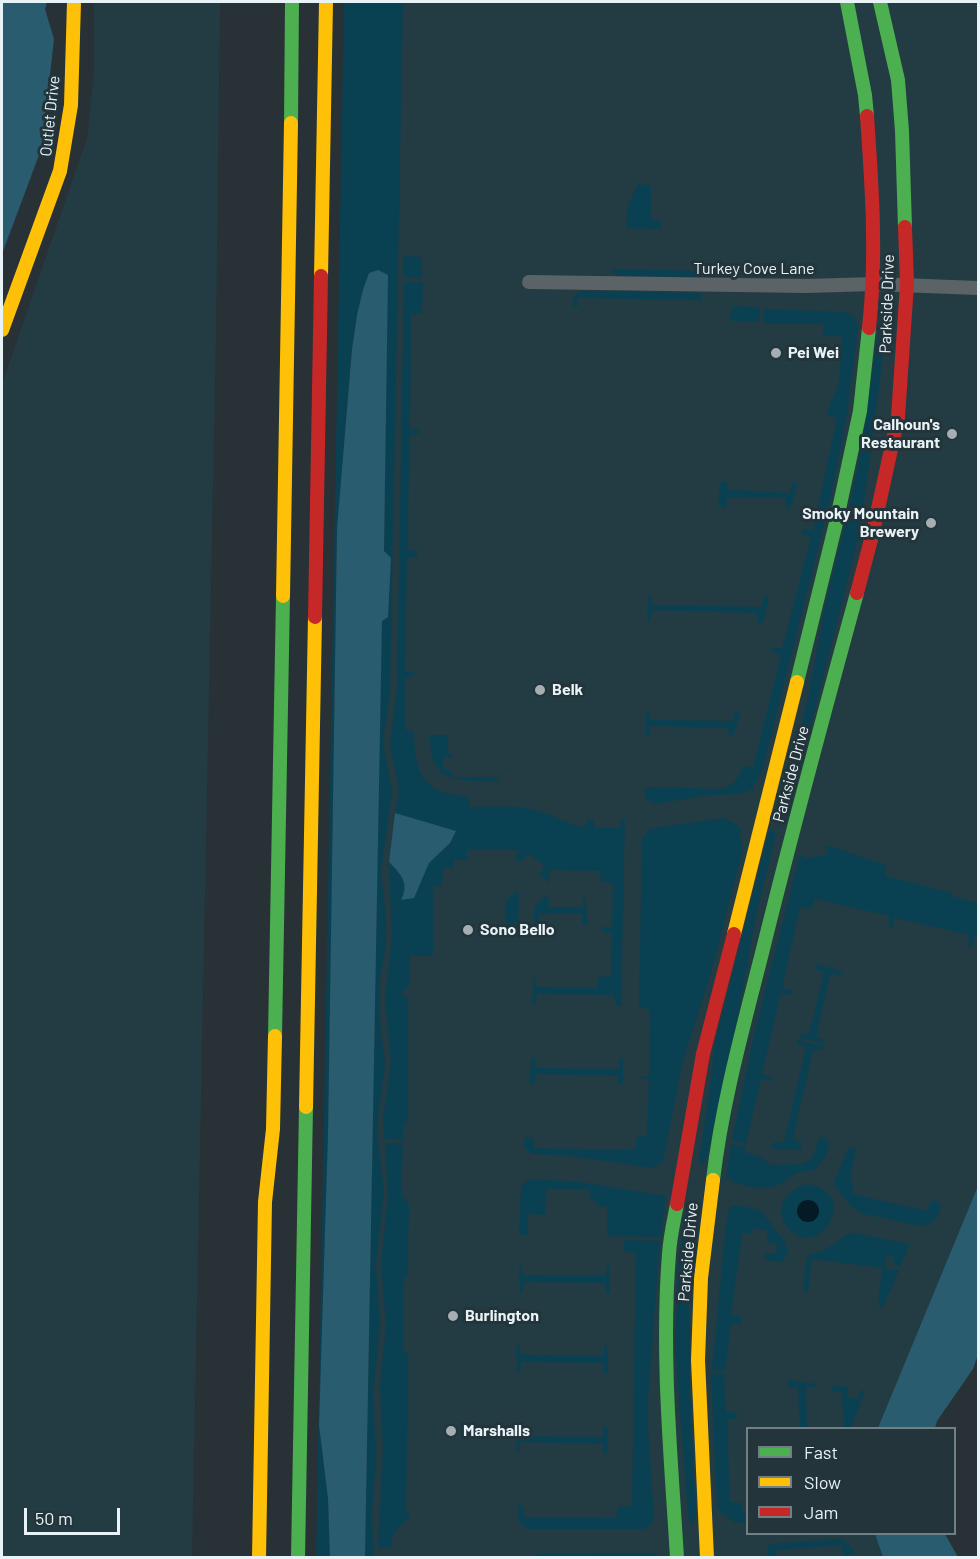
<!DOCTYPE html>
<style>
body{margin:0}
#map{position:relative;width:980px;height:1559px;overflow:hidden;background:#283135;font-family:Barlow,sans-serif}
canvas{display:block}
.frame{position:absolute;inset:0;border:3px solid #e8f3f7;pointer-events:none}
.legend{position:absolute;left:746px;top:1427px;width:210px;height:108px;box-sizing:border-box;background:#23343a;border:2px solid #728086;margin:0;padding:8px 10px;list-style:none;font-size:18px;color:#e8f3f7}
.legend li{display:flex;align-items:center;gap:12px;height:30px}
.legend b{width:30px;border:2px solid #728086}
.scale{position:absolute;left:24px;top:1508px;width:96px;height:27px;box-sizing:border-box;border:3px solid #e8f3f7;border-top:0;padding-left:8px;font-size:18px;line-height:21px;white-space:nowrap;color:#e8f3f7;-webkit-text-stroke:4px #23343a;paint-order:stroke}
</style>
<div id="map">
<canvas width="980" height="1559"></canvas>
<div class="frame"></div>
<ul class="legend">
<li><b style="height:8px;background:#4caf50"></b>Fast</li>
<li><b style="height:8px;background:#ffc107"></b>Slow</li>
<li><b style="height:8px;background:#c62828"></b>Jam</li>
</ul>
<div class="scale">50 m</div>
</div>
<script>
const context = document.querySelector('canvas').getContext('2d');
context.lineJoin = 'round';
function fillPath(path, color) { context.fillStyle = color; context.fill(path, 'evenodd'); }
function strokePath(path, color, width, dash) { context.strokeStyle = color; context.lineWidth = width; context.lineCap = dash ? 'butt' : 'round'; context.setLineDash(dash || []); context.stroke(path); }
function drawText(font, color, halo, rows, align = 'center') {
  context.font = font + ' Barlow,sans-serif'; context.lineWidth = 6; context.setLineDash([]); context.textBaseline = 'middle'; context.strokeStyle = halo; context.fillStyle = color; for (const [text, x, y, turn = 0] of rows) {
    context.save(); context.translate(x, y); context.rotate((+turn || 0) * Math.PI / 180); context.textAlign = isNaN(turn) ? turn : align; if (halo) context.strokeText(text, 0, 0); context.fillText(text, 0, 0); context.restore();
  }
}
fillPath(new Path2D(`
 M94 2H220L216 333 192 1557H2V384L87 138 94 72Z
 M393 2H978V1280L917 1428H748V1534H908L912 1557 365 1558Z`), '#233b43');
fillPath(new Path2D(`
 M344 2H403L390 691 383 741 392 792 381 872 385 911 386 943 379 985 380 1022 385 1064 378 1117 377 1136 384 1190 376 1265 380 1323 373 1396 376 1458 372 1517 374 1557H365L382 621 388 617 391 558 384 551 386 409 357 315 352 349 337 528 328 1133 319 1425 328 1499 330 1557 316 1558Z
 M638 184 651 186V220L662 221V229L626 228 628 206Z
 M403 256 422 257V279L404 276Z
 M615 269 700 271 702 277 620 276 611 272V270Z
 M406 282 423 283 422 313 411 314 410 429H417L420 431 418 434 410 435 407 550 416 551 418 554 416 557H407L405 672H413L416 675 405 678V730L414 732C415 775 422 793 468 797L469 807C491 807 514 805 535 810 552 814 567 824 585 828L587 819 594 820V828H620L621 819 625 820 621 1006H616L614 995 537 994 536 1004 533 1005 532 1003 534 976 537 987 598 988V977L611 976 612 933 603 932 601 930 602 927H612L613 883 601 882 600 871 550 870V883L539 875 545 866 528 853 521 862 516 860 517 850 467 849V860H454L453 868H443L442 886H433V956H410L409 987 401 992 403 996 408 998 407 1115 409 1117 403 1127V1139H384L383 1119 391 1061 385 999 392 937 389 862C398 871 406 880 405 893L423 877 429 863 450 843 456 831 395 813 399 789 390 745 397 687 404 284Z
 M580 291 698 293 701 294V309L699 300 578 298V306L575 308 573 306V298Z
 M733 306 760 308V322L732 321 730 319Z
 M764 309 843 312C853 314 856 318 858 328L847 414 831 497 763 768 758 779 753 785 755 788 741 794 708 795 655 804 646 799 644 790 648 787 722 789C736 784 738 779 743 766L753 767 781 655 772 652V649L775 647 782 649 811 537 803 535 801 531 804 529 813 531 837 418 829 416 827 412 839 383 842 336 823 335V324H764Z
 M883 329 886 333 861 526 797 781 792 795H788L787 783 808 698 825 606 851 500 863 438 876 346 880 332Z
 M723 481 727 482 728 490 790 493 792 482H795L797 485 791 507 789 509 785 507V498L727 497 726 508H722L718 504 720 484Z
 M649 594 651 595 652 605 762 607 763 597 767 596 769 599 763 622 760 624 757 621V613L652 610 649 622 647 620Z
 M648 709 650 720 733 721 735 710 739 711 740 714 733 737 729 735 728 728 650 726 649 734 646 737V712Z
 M430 735H448L447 754H452V757H443V770H451L452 777H499L500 779C493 783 485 781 477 781 442 780 430 771 430 735Z
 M723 818 736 824 743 831 739 833 743 848 711 973 682 1064 663 1162 653 1168 570 1156 532 1154 524 1147 525 1137H532L534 1148 635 1150 637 1137 647 1136 649 1080 638 1077 649 1076 650 1010 639 1007 642 839 649 830 654 828Z
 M771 830 775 832V838L757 911 738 1016 707 1158 703 1165 699 1162V1157L707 1111 715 1042 769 831Z
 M824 845C846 850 864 859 886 865L885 876 952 893V896L978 903V937L975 936 973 945 970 948 968 944 969 935 895 918 892 927 889 928 890 916 815 899 811 909 800 907 782 988 791 990 793 993 791 995 781 993 762 1073 774 1079 772 1080 761 1079 746 1144 732 1140 755 1030 799 858 802 853 804 859 829 854Z
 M519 892 518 926H507C504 911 502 896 519 892Z
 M546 896 549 899V907H583V897H586L587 924 585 925 582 923V914H539L538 924H535C532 912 535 902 546 896Z
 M817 964 843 972 840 975 830 974 816 1037 824 1040 826 1044 797 1037 801 1034 809 1035 824 972 815 969V965Z
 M797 1040 825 1047 822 1050H813L793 1139 801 1143 802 1148 799 1150H775L772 1146 774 1142 784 1143 806 1047 798 1045Z
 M532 1057H535L536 1068 619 1069V1060L621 1058 623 1060V1085H619L618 1076 536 1074 534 1084 532 1086 529 1083Z
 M824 1136 829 1143C828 1152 822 1166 813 1170 809 1172 804 1171 800 1172 791 1175 784 1183 775 1186 762 1192 737 1185 726 1178L731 1144 745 1147V1152L760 1157 772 1165 801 1164 812 1159 819 1138Z
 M385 1143H403L401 1194 409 1205 407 1277 404 1278 403 1352 408 1353 406 1511 410 1512C405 1527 391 1526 391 1547L378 1548 383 1448 380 1388 386 1325 381 1264 388 1196Z
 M851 1147 856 1148 850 1181 854 1184 852 1194 927 1211 930 1202 936 1200 941 1206C938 1218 934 1224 922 1226L864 1214C849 1209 842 1195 834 1183L847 1150Z
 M531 1179 579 1182 666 1196 661 1237 607 1236V1206L602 1207 590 1198V1189H546L545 1215 528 1214V1235H519L521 1188 524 1183Z
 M808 1184C866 1195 813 1266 786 1225 774 1206 789 1187 808 1184Z
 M737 1205 760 1210 785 1242 788 1252 783 1261 777 1262 765 1260 766 1253 776 1254 777 1244 767 1242V1230L754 1228 751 1233H742L731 1315 742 1317V1322L740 1324 731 1323 725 1371 712 1370 726 1224 730 1207Z
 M690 1207 692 1208V1214L687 1270 690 1340V1394L696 1514 695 1521 692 1523 688 1517 675 1345 679 1258 685 1213 686 1208Z
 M852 1233 910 1244 900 1267 893 1264 894 1257 886 1256 884 1268 899 1270 883 1307 878 1306 882 1268 812 1259 808 1291 803 1290 807 1257C812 1253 819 1253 826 1249 835 1244 842 1236 852 1233Z
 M624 1240 660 1241 647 1414 654 1517 652 1523 645 1529H528L519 1523 518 1505 524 1506V1517L616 1518 618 1507 632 1506 636 1254 624 1251Z
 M521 1264 523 1275 606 1276 607 1267 609 1265 610 1293H606V1283L524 1282 522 1292 520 1293 519 1268Z
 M519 1344 521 1355 604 1356V1347L607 1345 608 1373 606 1375 604 1373V1363L521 1362V1370L518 1373 516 1348Z
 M711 1373 724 1374 726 1412H734L738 1415 735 1419H727L730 1502 741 1503 742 1513H747V1523L732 1522V1520L722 1514 717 1507Z
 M790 1380 816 1384 815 1387H806L807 1428H800L798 1387H788L787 1382Z
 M834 1385 848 1388 847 1397 859 1399 861 1390 865 1391 851 1428H844L842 1392H833L831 1390Z
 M518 1425 520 1436 603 1437V1428L606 1426 608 1428 607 1454H603V1444L520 1442V1451L517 1453 516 1429Z
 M838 1539 844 1540 854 1550V1554L843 1555 842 1545 776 1550V1557H768C766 1552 767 1548 771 1544Z
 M653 1553 662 1557H537V1554Z`), '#0a4152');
fillPath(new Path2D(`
 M2 2H47L45 9 54 39 42 147 2 254Z
 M378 270 388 275 384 551 391 558 388 617 382 621 365 1557 330 1558 328 1499 319 1425 328 1133 337 528 352 349 357 315 363 290 369 273Z
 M395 813 456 831 450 843 429 863 414 898 401 900C410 884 401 874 389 862Z
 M978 1186V1355L973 1369 937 1421 935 1428H878Z
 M875 1534H945L958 1557H883Z`), '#285c6e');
fillPath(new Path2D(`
 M797 1211a11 11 0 1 1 22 0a11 11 0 1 1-22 0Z`), '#041a24');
strokePath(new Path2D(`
 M529 282 806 286 874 284 978 288`), '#5c6366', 14);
strokePath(new Path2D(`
 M847 2 865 95 867 116
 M880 2 898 80 902 131 905 227
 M291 123 292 2
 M797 682 836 523 860 411 869 328
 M275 1036 283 596
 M713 1180C722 1103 743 1028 762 953 792 832 824 713 857 593
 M677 1204C674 1220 670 1237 669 1254 661 1355 671 1457 677 1558
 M298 1558 306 1107`), '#4caf50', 14);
strokePath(new Path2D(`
 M321 276 326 2
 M2 330 60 171 71 105 74 2
 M283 596 291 123
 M734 934 797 682
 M306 1107 315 617
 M259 1558 265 1202 273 1129 275 1036
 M707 1558 698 1360 701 1278 713 1180`), '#ffc107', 14);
strokePath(new Path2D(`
 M867 116C872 187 877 257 869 328
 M857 593 873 532 898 417 907 284 905 227
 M315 617 321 276
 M677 1204 703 1054 734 934`), '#c62828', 14);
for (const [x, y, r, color] of [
 [776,353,6,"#a5afb3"],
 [952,434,6,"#a5afb3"],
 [931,523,6,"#a5afb3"],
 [540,690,6,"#a5afb3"],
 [468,930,6,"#a5afb3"],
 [453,1316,6,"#a5afb3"],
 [451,1431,6,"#a5afb3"]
]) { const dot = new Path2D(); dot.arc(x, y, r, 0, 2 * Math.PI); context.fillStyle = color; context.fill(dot); strokePath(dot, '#23343a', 2); }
drawText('16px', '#e8f3f7', '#23343a', [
 ["Outlet Drive",50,116,-84],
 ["Turkey Cove Lane",754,269],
 ["Parkside Drive",887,304,-88],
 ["Parkside Drive",791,774,-75],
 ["Parkside Drive",688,1252,-85]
]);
drawText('bold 16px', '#e8f3f7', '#23343a', [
 ["Pei Wei",788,353],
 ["Calhoun's",940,425,"right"],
 ["Restaurant",940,443,"right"],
 ["Smoky Mountain",919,514,"right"],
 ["Brewery",919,532,"right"],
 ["Belk",552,690],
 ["Sono Bello",480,930],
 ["Burlington",465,1316],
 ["Marshalls",463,1431]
], 'left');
</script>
